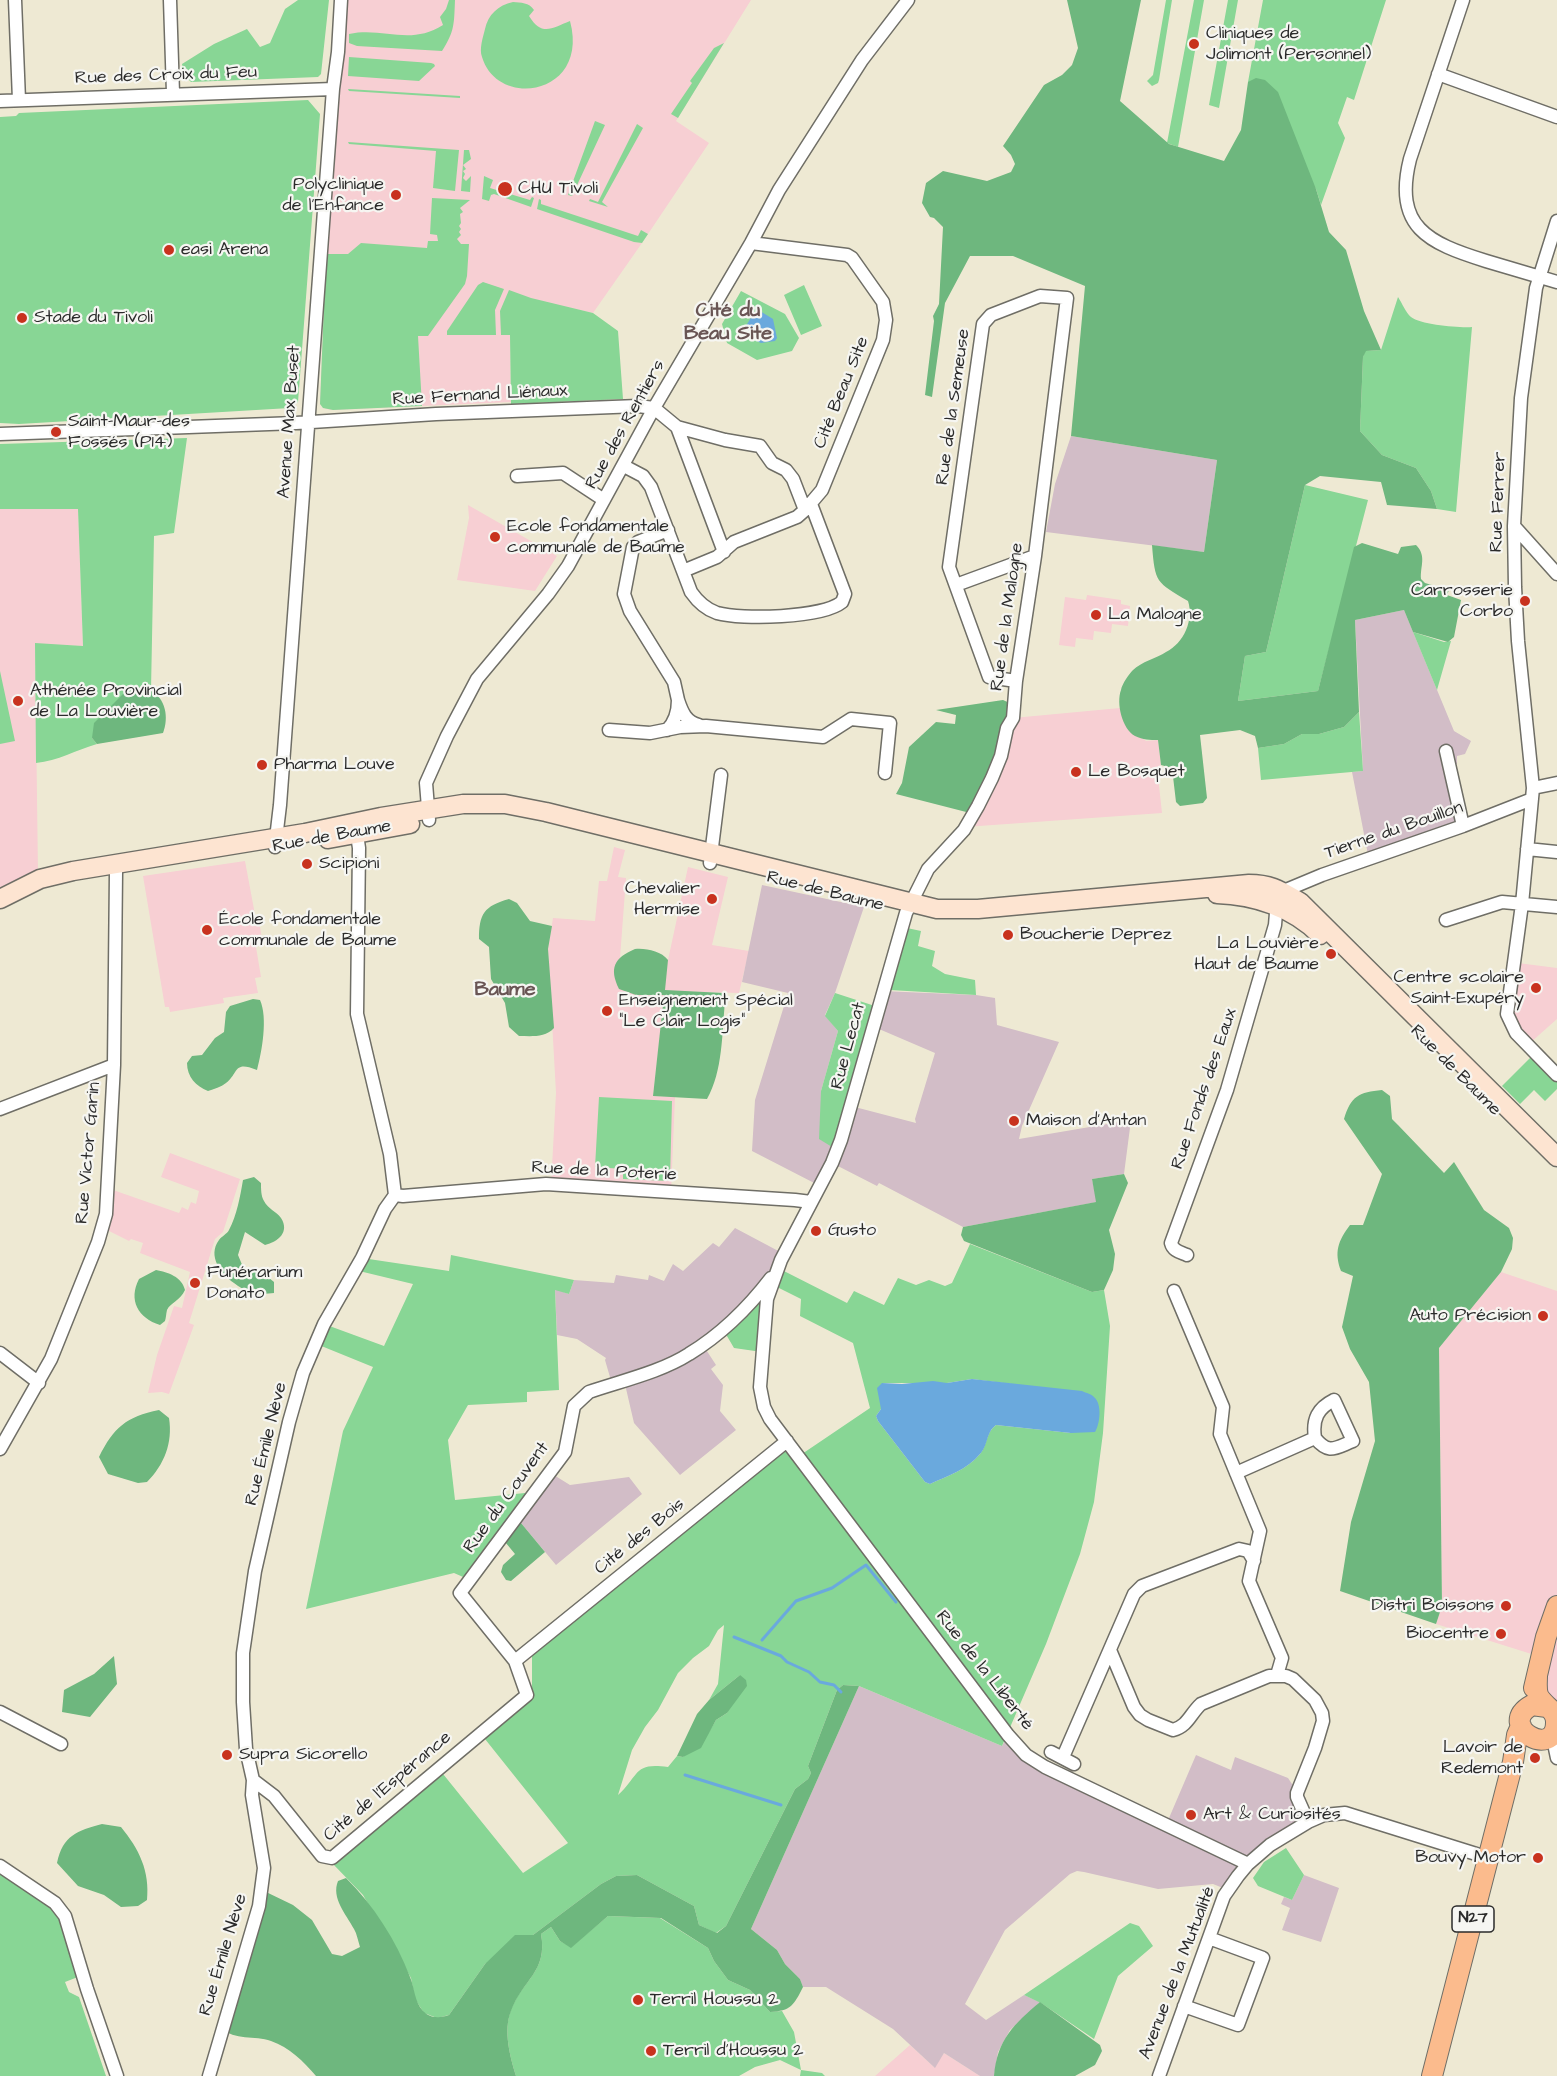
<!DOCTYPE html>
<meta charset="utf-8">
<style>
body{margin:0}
canvas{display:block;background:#eee9d3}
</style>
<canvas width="1557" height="2076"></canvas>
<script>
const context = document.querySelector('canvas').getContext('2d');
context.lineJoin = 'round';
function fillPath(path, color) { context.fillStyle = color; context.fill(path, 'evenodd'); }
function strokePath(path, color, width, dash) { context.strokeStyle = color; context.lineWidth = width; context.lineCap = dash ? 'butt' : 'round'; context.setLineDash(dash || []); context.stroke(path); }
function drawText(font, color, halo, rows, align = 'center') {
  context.font = font + ' "Architects Daughter",sans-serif'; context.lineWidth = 4.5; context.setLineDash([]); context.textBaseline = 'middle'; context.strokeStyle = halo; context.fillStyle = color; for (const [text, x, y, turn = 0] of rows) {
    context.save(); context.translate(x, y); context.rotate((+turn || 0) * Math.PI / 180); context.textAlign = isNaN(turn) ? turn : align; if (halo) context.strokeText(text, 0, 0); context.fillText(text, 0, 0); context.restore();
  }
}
fillPath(new Path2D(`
 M348 0H751L676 121 709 143 642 243 593 313 530 299 510 335 511 402 333 410 326 409 320 404 326 254 335 127Z
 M468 505 557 556 535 591 457 580 469 518Z
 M78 508 83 646 35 644 38 873 0 894V509Z
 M1087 595 1121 600V604L1130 606 1128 626 1112 624 1111 633 1094 631 1093 640 1076 638 1075 647 1059 645 1065 597 1086 600Z
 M1120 708 1124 722 1146 741 1158 740 1161 765 1157 767 1162 813 965 827 1013 718Z
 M614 847 625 850 618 877 626 878 620 958 668 960 688 867 728 877 712 945 749 951 739 993 665 991 653 1096 675 1097 671 1193 551 1185 556 1093 548 949 553 918 595 921 599 881H607Z
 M245 861 256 920H259L262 940 255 941 261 977 255 978 258 993 223 998 224 1003 170 1012 169 1007H165L143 876Z
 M1518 963 1557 968V1019L1530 1043 1512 1017Z
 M170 1153 240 1179 223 1232 215 1239 189 1323 194 1325 169 1394 162 1392 148 1393 157 1355 174 1306 182 1308 190 1272 140 1253 143 1243 131 1239 129 1241 107 1230 113 1190 179 1213 182 1207 188 1210 191 1202 196 1204 199 1191 161 1177Z
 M1501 1272 1557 1291V1758L1541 1657 1436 1624 1442 1606 1439 1348Z
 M910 2045 934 2067 944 2053 980 2076H875Z`), '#f7cfd3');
fillPath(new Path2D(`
 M1071 436 1217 460 1204 552 1046 532 1055 484Z
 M1404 610 1454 731 1471 741 1465 754 1457 756V764L1448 765 1463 826 1369 860 1352 772 1363 771 1355 620Z
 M762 885 864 907 835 993 825 1015 838 1031 821 1091 851 1106 916 1123 915 1119 935 1053 872 1026 882 991 976 995 995 998 997 1025 1059 1042 1022 1126 1019 1139 1131 1120 1124 1174 1092 1179 1097 1202 963 1227 879 1183 877 1186 832 1163 820 1186 752 1151 755 1100 788 993 742 982Z
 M735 1228 784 1254 778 1268 703 1345 716 1365 711 1369 723 1385 720 1411 736 1430 680 1475 634 1423 624 1380 612 1384 605 1360 606 1358 577 1339 557 1335 555 1289 569 1294 574 1280 614 1283 616 1275 648 1280 649 1275 664 1281 673 1264 683 1271 713 1243 719 1247Z
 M549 1472 570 1485 629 1477 642 1494 556 1565 516 1517Z
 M859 1686 1002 1746 1008 1735 1026 1755 1166 1825 1196 1755 1231 1770 1235 1757 1288 1778 1292 1784 1299 1788 1308 1822 1270 1845 1228 1890 1213 1884 1158 1889 1084 1872 1077 1871 1070 1874 1005 1930 965 2004 986 2020 1024 1995 1040 2002 1010 2030 998 2052 994 2076H980L944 2053 935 2068 893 2029 826 1987H803L800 1979 785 1964 777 1950 751 1929Z
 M1304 1875 1339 1888 1321 1942 1282 1930 1290 1908 1281 1904 1284 1897 1292 1900Z`), '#d2bdc7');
fillPath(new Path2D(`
 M298 0H329L321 74 318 77 191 82 183 74 182 64 214 44 247 29 260 47 270 43 285 9Z
 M449 0H455C454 23 455 31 442 51L357 46 349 43V34C384 27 410 46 443 25L440 17 446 9Z
 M1166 0H1172L1159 80 1158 83 1152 86 1147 81 1153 75Z
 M1194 0H1204L1178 147 1167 143Z
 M1228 0H1238L1219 108 1209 105Z
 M1263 0H1386L1354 100 1347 97 1338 123 1345 138 1321 205 1316 189 1248 82Z
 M513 2C521 3 529 2 534 10L529 16C542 37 552 28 570 21 590 95 498 110 482 57 479 49 483 37 485 29 488 15 498 5 513 2Z
 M724 43 678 118 671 114 692 83 690 81 714 48Z
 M349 57 431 63 434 64 435 66 419 81 348 76Z
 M348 89 460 96V98L349 91Z
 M308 100 320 114 298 402 290 408 19 424 0 423V117L16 116 19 113Z
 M595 121 605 125 572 196 568 195Z
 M637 124 643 128 602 202 608 207 589 201 590 199 598 202Z
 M348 142 459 150 455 191 433 188 436 151 349 144Z
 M464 150H469L471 159 463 165 466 169 463 171 465 174 463 178 466 181 471 176 470 192 461 191Z
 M484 176 493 180 490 188 530 200 532 197 534 198 531 207 494 194 491 195 489 201 482 199Z
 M432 198 470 200 460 208 463 212 460 214 461 223 459 226 461 229 459 232 461 235 457 239 461 244H469L467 276 465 284 428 336H418L422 406 333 410 323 408 320 404 326 254H348L361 243 427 248 428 241H438L437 235 430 234Z
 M539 199 541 200V204L638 236 641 230 648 234 642 243 634 242 537 209Z
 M483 282 504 289 495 310 496 335H447V331L478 285Z
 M804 285 822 326 801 335 784 295Z
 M509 290 531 298 593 313 618 331 623 399 511 404 510 335H501L500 311Z
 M741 291 785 314 799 338 792 351 757 360 727 343 722 324Z
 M1398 297C1402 303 1406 313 1411 317 1421 325 1460 328 1472 327L1456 512 1437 509 1431 491 1416 468 1382 455 1360 431 1363 357 1365 351 1381 350Z
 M187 438 174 533 154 536 151 690 135 687 92 738 97 744C76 750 58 761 36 763L35 643 83 646 78 509H0V444Z
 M1305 485 1368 500 1318 691 1238 701 1245 656 1266 652Z
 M1413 632 1444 642 1451 641 1437 690Z
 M0 671 15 741 0 744Z
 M1359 712 1363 771 1261 780 1258 748 1284 744 1302 734H1319L1344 727Z
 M907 928 921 931 918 946 935 951 932 966 945 974 975 980 976 995 890 990Z
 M835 993 878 1007 837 1150 819 1139 821 1091 838 1031 825 1016Z
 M1535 1053 1557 1075V1089L1545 1101 1534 1090 1520 1104 1502 1086Z
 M599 1097 672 1101 670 1181 623 1179V1169L595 1167Z
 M970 1244 1092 1292 1104 1290 1110 1326 1103 1433 1094 1502 1080 1554 1046 1644 1002 1746 859 1686 843 1685 837 1690 808 1766 811 1773 808 1779 795 1789 726 1926 716 1933 699 1925 694 1906 637 1875 616 1876 601 1884 533 1935 485 1964 449 2015 437 2018 424 2013 415 1999 411 1978 363 1895 333 1864 439 1769 523 1873 568 1843 481 1734 532 1694V1655L787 1441 799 1456 870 1408 853 1343 800 1316 801 1299 773 1285 762 1352 734 1348 724 1331 778 1268 847 1303 854 1291 884 1305 898 1278 916 1285 929 1280 945 1286 952 1283ZM972 1379 1027 1386 1071 1433 996 1425C986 1432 987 1446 980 1454 967 1470 947 1476 930 1484L925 1482 878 1421 876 1416 881 1409 882 1383H947ZM724 1625 718 1684 709 1700 740 1675 727 1713 716 1720 709 1732 683 1757 677 1756 668 1767C633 1762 640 1775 618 1795L632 1750 645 1727 658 1710 678 1673 693 1658 709 1646 718 1630Z
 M451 1255 574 1280 569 1294 555 1290 559 1390 527 1392V1402L468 1405 448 1440 455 1500 535 1492 470 1580 454 1573 306 1609 343 1431 373 1367 314 1343 324 1324 384 1346 413 1284 355 1270 362 1258 449 1271Z
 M1286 1848 1304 1875 1292 1900 1258 1886 1253 1878 1264 1862Z
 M0 1866 55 1903 83 1975 65 1982 69 1992 79 1997 106 2076H0Z
 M608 1916 660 1918 708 1948 714 1961 728 1980 750 1990 770 2012 782 2011 794 2032 801 2070 822 2073 825 2076H800L801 2070 780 2060 755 2067 739 2076H516C510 2057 503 2030 511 2010 522 1980 548 1972 541 1934L551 1927 560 1941 571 1947Z
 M1130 1923 1139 1926 1153 1946 1118 1976 1094 2039 1041 2003 1024 1995Z`), '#88d695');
fillPath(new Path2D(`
 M1067 0H1141L1120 101 1169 144 1224 161 1241 130 1248 82 1256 78 1265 80 1278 92 1316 189 1329 232 1346 250 1364 311 1381 350 1366 351 1363 357 1360 431 1382 455 1416 468 1431 491 1437 509 1387 505 1381 482 1320 476 1305 485 1266 652 1245 656 1238 701 1318 691 1354 547 1362 543 1398 554 1401 547 1416 545C1427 556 1420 566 1421 579L1425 583 1449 590 1447 595 1461 600 1454 637 1448 642 1413 632 1404 610 1355 620 1359 712 1344 727 1319 734H1302L1284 744 1258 748 1255 736 1240 730 1200 735 1207 798 1203 803 1180 806 1176 802 1172 768 1161 765 1158 740C1150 740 1143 740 1135 736 1122 729 1116 703 1121 690 1122 684 1129 674 1133 670 1141 662 1157 658 1166 652 1184 643 1194 620 1188 601 1156 582 1155 583 1152 545L1204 552 1217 460 1071 436 1085 286 1013 256H970L945 303 932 397 925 395 934 321 933 316 939 304 943 227 934 218 930 217 922 203 926 183 943 171 987 181 1011 172 1015 164 1011 155 1003 146 1044 85 1062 75 1072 65 1078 48Z
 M135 687C139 688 146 688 150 690 166 698 169 718 163 733L97 744 92 738 94 723 125 692Z
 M1003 700 1014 705 974 814 896 794 902 783 909 747 936 722 955 724 956 715 936 710Z
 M509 899 517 903 530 921 552 926 548 949 554 1028C545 1038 531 1036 519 1036L509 1027 505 1003 491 979 489 947 479 939C479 914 484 906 509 899Z
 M635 949C646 948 661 951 668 960L665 990 724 993 725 1001C722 1033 723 1071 707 1099L653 1096 664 995H636L619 989C609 968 614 958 635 949Z
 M253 999 260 1000C268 1018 262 1051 257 1070 233 1060 239 1073 226 1083 221 1087 214 1089 208 1091 196 1086 187 1077 187 1063L192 1056 202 1055 215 1038 224 1032 226 1012 230 1006Z
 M1382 1090 1390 1096 1392 1119 1398 1125 1444 1173 1454 1162 1484 1210 1509 1228 1513 1238 1512 1249 1501 1272 1439 1348 1442 1606 1436 1624 1340 1591 1351 1522 1375 1441 1369 1382 1350 1349 1342 1327 1353 1276 1341 1271C1334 1252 1338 1241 1350 1225H1363L1382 1174 1344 1119C1351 1096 1359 1092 1382 1090Z
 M1124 1174 1128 1183 1109 1230 1115 1254 1113 1270 1104 1290 1092 1292 964 1241 961 1235 963 1227 1096 1202 1092 1179Z
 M254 1177 261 1183C261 1189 261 1196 264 1201 268 1209 276 1211 281 1218 290 1232 278 1242 265 1245L245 1232 238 1255 243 1267 264 1274 274 1282V1293C258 1295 247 1293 234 1283 221 1274 207 1256 219 1240 222 1236 227 1234 229 1230 237 1215 240 1197 243 1180Z
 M156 1270C168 1272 182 1277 185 1290 180 1301 170 1303 167 1310 166 1314 166 1318 165 1321L160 1325C138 1318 128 1300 139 1279Z
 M159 1410 169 1418C173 1443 164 1465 147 1482L138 1483 108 1474 99 1457C114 1427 126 1417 159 1410Z
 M516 1517 545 1552 511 1581 506 1580 501 1572 503 1565 515 1554 501 1537Z
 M114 1656 117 1684 90 1717 62 1712 64 1690 94 1674Z
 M740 1675 746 1680 747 1686 727 1713 716 1720 701 1748 683 1757 677 1756 697 1714 709 1700Z
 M843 1685 859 1686 751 1929 777 1950 785 1964 800 1979 803 1987C794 2005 791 2011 770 2012L750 1990 728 1980 714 1961 708 1948 661 1918 608 1916 571 1948 560 1941 551 1927 541 1934C548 1972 522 1980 511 2011 503 2030 510 2057 516 2076H316C304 2062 289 2047 271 2041 255 2035 234 2041 222 2028L264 1891 293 1905 312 1920 332 1954 342 1956 360 1947C358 1941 357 1934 354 1929 346 1914 331 1898 338 1881L346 1878C374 1906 396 1940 410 1977 415 1989 414 2001 423 2011 431 2019 440 2018 449 2015L485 1964 515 1935H533L601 1884 616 1876 637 1875 694 1906 699 1925 717 1933 726 1926 795 1789 808 1779 811 1773 808 1766 837 1690Z
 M102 1824 121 1827C139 1849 150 1871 147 1900L138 1906 121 1907 104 1895 78 1886 57 1863C63 1835 77 1831 102 1824Z
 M1040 2002 1100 2045 1102 2051 1095 2065 1075 2076H994C997 2040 1014 2024 1040 2002Z`), '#6eb77e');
fillPath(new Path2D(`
 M760 311 773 319 777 338 775 341 761 343 746 336 744 329 754 313Z
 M972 1379 1082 1391C1086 1393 1092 1394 1095 1398 1102 1405 1100 1424 1095 1432L1071 1433 996 1425C986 1432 988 1446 980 1454 967 1470 947 1476 930 1484L925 1482 878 1421 876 1416 881 1409 877 1388 882 1383 902 1384 933 1381 947 1383Z`), '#6aa9dd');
strokePath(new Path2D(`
 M734 1637 781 1656 787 1662 809 1672 820 1682 834 1685 841 1692
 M762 1640 796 1601 832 1588 866 1565 896 1602
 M685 1775 781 1805`), '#6aa9dd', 3);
const street = new Path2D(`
 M15 0 19 100
 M170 0 173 93
 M1463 0 1410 159C1393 227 1428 243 1486 261 1510 268 1533 275 1557 282
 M1438 74 1557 117
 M0 101 333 89
 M1557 221 1536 288 1521 398 1514 526 1515 587 1518 641 1533 788 1522 904 1507 1014 1516 1033 1557 1075
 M654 408 677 427 725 440 760 446 772 463 786 470 793 479 805 510 822 490 883 340 886 320 883 302 852 258 847 255 751 243
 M677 427 724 552
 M0 434 296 423 436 414 638 406 654 408
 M624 466 643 476 651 487 691 592C698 602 705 609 717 613 742 620 822 618 842 602L845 594 811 504
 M517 476 563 473 604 500
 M1514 526 1557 574
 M668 530 638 542 633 547 624 594 630 611 674 682 678 700
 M683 571 717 557 734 542 797 517 805 510
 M956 585 1035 556
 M1016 681 989 677 949 567 983 324 991 315 1040 296 1067 298 1035 556 1016 681 1013 718 1007 728 1001 756 992 778 978 806 964 830 928 869 906 913 841 1140 832 1163 781 1260 767 1299 760 1387 764 1407 770 1419 1008 1735 1026 1755 1045 1767 1248 1864
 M609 730 650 733 680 727 706 726 823 737 851 719 890 723 885 773
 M667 730C675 722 678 712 678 700 682 712 686 722 699 725
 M1446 751 1463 826
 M1533 788 1557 783
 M429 820 426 783 447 736 477 679 548 594 568 566 654 408 751 243 779 190 862 60 908 0
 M275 847 280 805 333 89 338 52 341 0
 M1527 849 1557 852
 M710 863 721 775
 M1446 920 1502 902 1557 907
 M0 1109 114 1065
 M395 1195 403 1196 546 1184 795 1200 811 1202
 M1187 1255C1180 1252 1173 1251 1171 1243L1227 1090 1275 925 1277 901 1286 890 1322 875 1463 826 1532 799
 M1174 1291 1223 1407 1220 1434 1260 1531 1249 1581 1282 1658 1277 1675
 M0 1353 39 1383
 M0 1449 51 1359 98 1242 106 1214 114 1065 116 872
 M1236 1473 1315 1438C1329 1455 1335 1448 1353 1441L1334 1400C1318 1408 1312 1419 1315 1438
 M1110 1650 1134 1707 1140 1715 1148 1720 1173 1730C1188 1726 1190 1714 1201 1704L1269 1676H1286L1293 1679 1315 1700 1322 1713 1323 1721 1315 1748 1297 1793V1797L1308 1822
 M515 1661 787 1441
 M0 1712 61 1744
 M1552 1734 1557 1758
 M1051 1752 1074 1764
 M1063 1757 1134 1594 1142 1586 1239 1549 1248 1551 1254 1561
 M253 1780 274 1796 322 1856 332 1858 527 1695 515 1661 460 1593 565 1452 574 1406 589 1392C621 1381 661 1372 689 1354 722 1334 748 1308 771 1278
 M0 1866 55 1903 65 1916 87 1989 117 2076
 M1184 2006 1238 2025 1263 1958 1209 1938
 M209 2076 259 1906 264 1868 252 1795 253 1780 246 1749 243 1702V1653L255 1571 289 1422 303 1373 324 1324 362 1258 385 1209 395 1195 390 1154 357 1014 359 848 356 828
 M1159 2076 1224 1896 1238 1876 1248 1864 1270 1845 1308 1822 1324 1815 1345 1813 1489 1858`);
const secondary = new Path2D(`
 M328 839 410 824
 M1217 894C1254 895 1294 908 1320 935
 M0 899 40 879 73 871 305 833 381 817 463 804H505L546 812 937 909H978L1249 884C1272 884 1281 891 1300 902L1557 1157`);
const primary = new Path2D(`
 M1537 1676C1537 1682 1536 1689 1538 1695 1543 1706 1556 1709 1556 1722 1556 1761 1494 1726 1532 1705L1547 1707
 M1534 1688 1546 1637 1557 1606
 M1432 2076 1513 1762 1517 1735 1521 1726`);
strokePath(street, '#6f6e66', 15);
strokePath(secondary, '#6f6e66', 21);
strokePath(primary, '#6f6e66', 22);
strokePath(street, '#fff', 12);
strokePath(secondary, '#fde4d1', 18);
strokePath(primary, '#fbbb8d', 20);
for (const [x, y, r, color] of [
 [1194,44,6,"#c8321e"],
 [505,189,8,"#c8321e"],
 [396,195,6,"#c8321e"],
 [169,250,6,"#c8321e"],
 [22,318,6,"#c8321e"],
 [56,432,6,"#c8321e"],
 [495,537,6,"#c8321e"],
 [1525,601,6,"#c8321e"],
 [1096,615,6,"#c8321e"],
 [18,701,6,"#c8321e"],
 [262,765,6,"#c8321e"],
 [1076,772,6,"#c8321e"],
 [307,864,6,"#c8321e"],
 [712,899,6,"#c8321e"],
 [207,930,6,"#c8321e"],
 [1008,935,6,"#c8321e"],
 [1331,954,6,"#c8321e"],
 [1536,988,6,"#c8321e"],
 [607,1011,6,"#c8321e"],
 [1014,1121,6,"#c8321e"],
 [816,1231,6,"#c8321e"],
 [195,1283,6,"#c8321e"],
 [1543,1316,6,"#c8321e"],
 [1506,1606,6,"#c8321e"],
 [1501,1634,6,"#c8321e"],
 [227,1755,6,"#c8321e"],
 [1535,1758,6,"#c8321e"],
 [1191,1815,6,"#c8321e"],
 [1538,1858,6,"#c8321e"],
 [638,2000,6,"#c8321e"],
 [651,2051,6,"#c8321e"]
]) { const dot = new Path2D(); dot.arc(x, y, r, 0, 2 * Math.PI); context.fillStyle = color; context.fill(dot); strokePath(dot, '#f6f6f2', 2); }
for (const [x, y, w] of [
 [1473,1919,42]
]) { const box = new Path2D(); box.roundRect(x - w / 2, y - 13, w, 26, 4.5); context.fillStyle = '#f6f6f2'; context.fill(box); strokePath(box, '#2b2b2b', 1.5); }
drawText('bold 16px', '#2b2b2b', null, [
 ["N27",1473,1919]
]);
drawText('18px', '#2b2b2b', '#f6f6f2', [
 ["Cliniques de",1206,34],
 ["Jolimont (Personnel)",1206,55],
 ["Polyclinique",384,185,"right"],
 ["de l'Enfance",384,206,"right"],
 ["CHU Tivoli",518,189],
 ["easi Arena",181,250],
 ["Stade du Tivoli",34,318],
 ["Saint-Maur-des",68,422],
 ["Fossés (P14)",68,443],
 ["Ecole fondamentale",507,527],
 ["communale de Baume",507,548],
 ["Carrosserie",1513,591,"right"],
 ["Corbo",1513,612,"right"],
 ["La Malogne",1108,615],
 ["Athénée Provincial",30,691],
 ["de La Louvière",30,712],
 ["Pharma Louve",274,765],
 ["Le Bosquet",1088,772],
 ["Scipioni",319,864],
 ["Chevalier",700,889,"right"],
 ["Hermise",700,910,"right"],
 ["École fondamentale",219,920],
 ["communale de Baume",219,941],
 ["Boucherie Deprez",1020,935],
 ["La Louvière",1319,944,"right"],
 ["Haut de Baume",1319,965,"right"],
 ["Centre scolaire",1524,978,"right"],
 ["Saint-Exupéry",1524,999,"right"],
 ["Enseignement Spécial",619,1001],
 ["\"Le Clair Logis\"",619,1022],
 ["Maison d'Antan",1026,1121],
 ["Gusto",828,1231],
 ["Funérarium",207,1273],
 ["Donato",207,1294],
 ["Auto Précision",1531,1316,"right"],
 ["Distri Boissons",1494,1606,"right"],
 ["Biocentre",1489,1634,"right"],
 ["Lavoir de",1523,1748,"right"],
 ["Redemont",1523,1769,"right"],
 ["Supra Sicorello",239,1755],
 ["Art & Curiosités",1203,1815],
 ["Bouvy Motor",1526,1858,"right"],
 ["Terril Houssu 2",650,2000],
 ["Terril d'Houssu 2",663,2051]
], 'left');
drawText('18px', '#2b2b2b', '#f6f6f2', [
 ["Rue des Croix du Feu",166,76,-2],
 ["Cité Beau Site",842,393,-68],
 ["Rue Fernand Liénaux",480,396,-3],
 ["Rue de la Semeuse",954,407,-82],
 ["Avenue Max Buset",290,422,-86],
 ["Rue des Rentiers",626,425,-61],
 ["Rue Ferrer",1499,502,-88],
 ["Rue de la Malogne",1008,617,-82],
 ["Tierne du Bouillon",1394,831,-19],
 ["Rue de Baume",332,837,-10],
 ["Rue de Baume",825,892,14],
 ["Rue Lecat",849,1046,-75],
 ["Rue de Baume",1455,1071,45],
 ["Rue Fonds des Eaux",1205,1089,-71],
 ["Rue Victor Garin",89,1153,-85],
 ["Rue de la Poterie",604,1172,3],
 ["Rue Émile Nève",267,1444,-76],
 ["Rue du Couvent",507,1498,-54],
 ["Cité des Bois",640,1537,-39],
 ["Rue de la Liberté",984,1671,52],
 ["Cité de l'Espérance",388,1787,-40],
 ["Rue Émile Nève",224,1955,-73],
 ["Avenue de la Mutualité",1178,1973,-69]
]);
drawText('bold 20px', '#695554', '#f6f6f2', [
 ["Cité du",728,312],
 ["Beau Site",728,335],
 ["Baume",505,991]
]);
</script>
